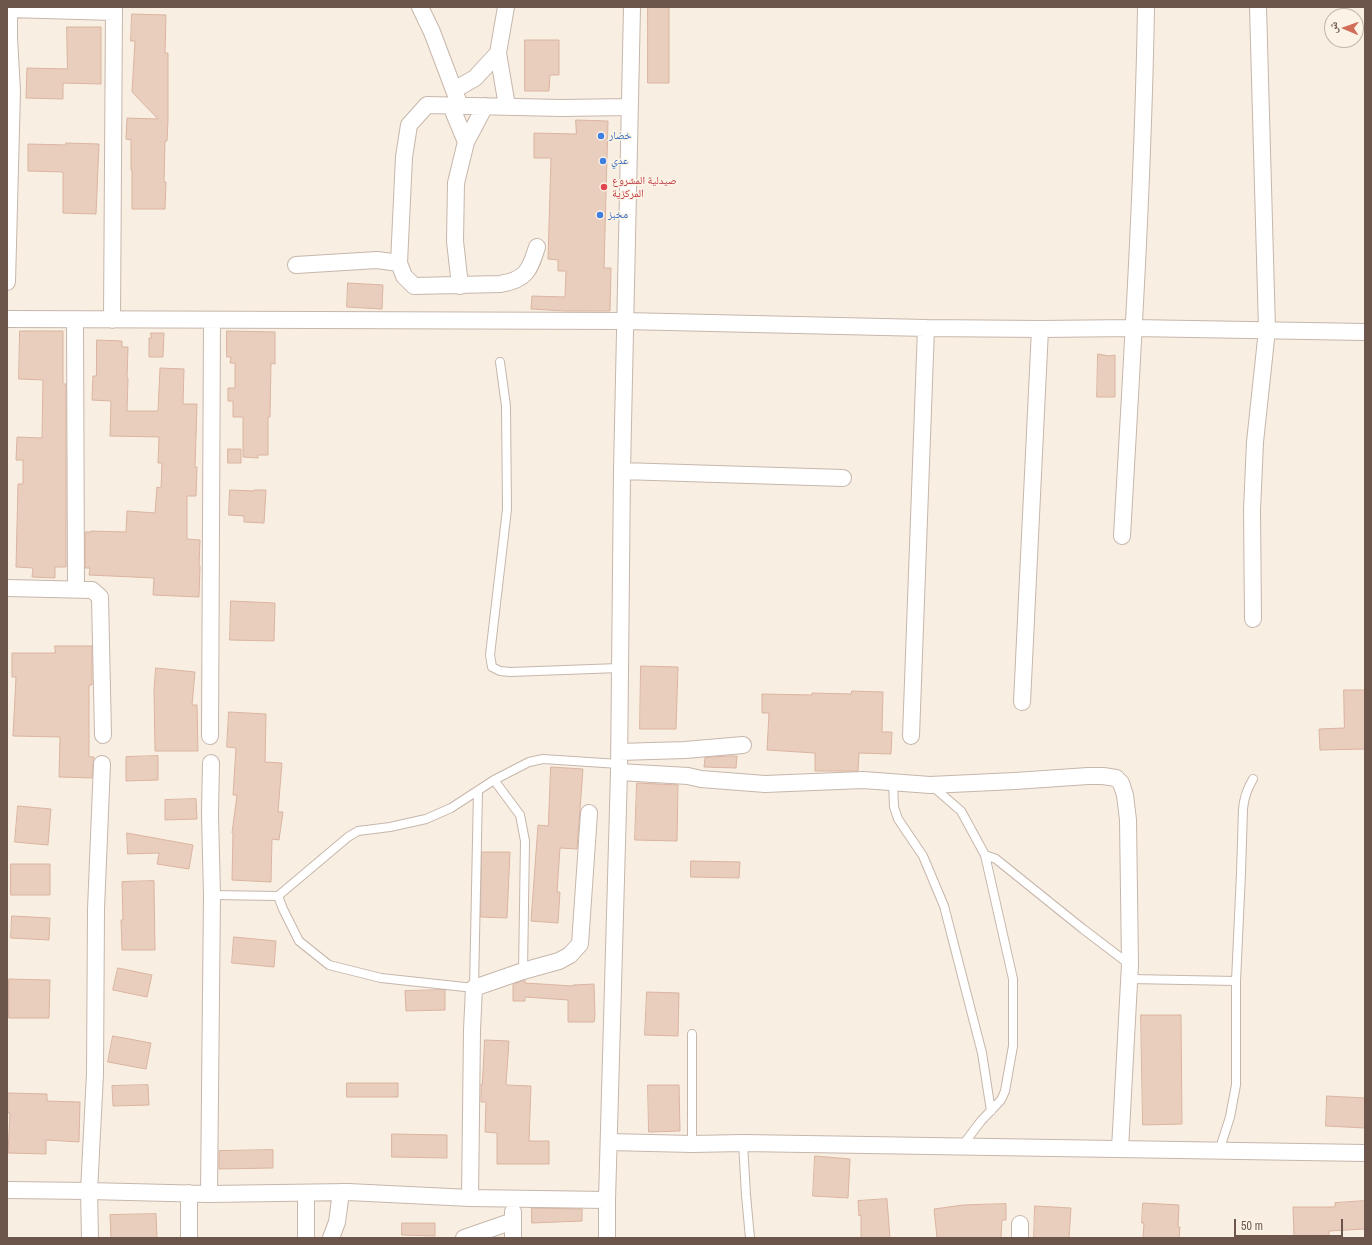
<!DOCTYPE html>
<meta charset="utf-8">
<style>
body{margin:0}
#map{position:relative;width:1372px;height:1245px;overflow:hidden;background:#f8efe2;font-family:"Archivo Narrow","Noto Naskh Arabic",sans-serif}
canvas{display:block}
.frame{position:absolute;inset:0;border:8px solid #6c564c;pointer-events:none}
.north{position:absolute;left:1324px;top:8px;width:40px;height:40px;box-sizing:border-box;background:#fcf3e7;border:1px solid #c2b4a9;border-radius:50%;rotate:272deg;font-size:11px;font-weight:700;line-height:16px;text-align:center;color:#6c564c}
.north::after{content:'';display:block;margin:auto;width:14px;height:18px;background:#d26e57;clip-path:polygon(50% 0,100% 100%,50% 72%,0 100%)}
.scale{position:absolute;left:1234px;top:1219px;width:109px;height:18px;box-sizing:border-box;border:2px solid #6c564c;border-top:0;padding-left:5px;font-size:12px;line-height:14px;white-space:nowrap;color:#6c564c;-webkit-text-stroke:3px #fcf3e7;paint-order:stroke}
</style>
<div id="map">
<canvas width="1372" height="1245"></canvas>
<div class="frame"></div>
<div class="north">ش</div>
<div class="scale">50 m</div>
</div>
<script>
const context = document.querySelector('canvas').getContext('2d');
context.lineJoin = 'round';
function fillPath(path, color) { context.fillStyle = color; context.fill(path, 'evenodd'); }
function strokePath(path, color, width, dash) { context.strokeStyle = color; context.lineWidth = width; context.lineCap = dash ? 'butt' : 'round'; context.setLineDash(dash || []); context.stroke(path); }
function drawText(font, color, halo, rows, align = 'center') {
  context.font = font + ' "Archivo Narrow","Noto Naskh Arabic",sans-serif'; context.lineWidth = 3; context.setLineDash([]); context.textBaseline = 'middle'; context.strokeStyle = halo; context.fillStyle = color; for (const [text, x, y, turn = 0] of rows) {
    context.save(); context.translate(x, y); context.rotate((+turn || 0) * Math.PI / 180); context.textAlign = isNaN(turn) ? turn : align; if (halo) context.strokeText(text, 0, 0); context.fillText(text, 0, 0); context.restore();
  }
}
const building = new Path2D(`
 M648 7H669V83H648Z
 M132 14 166 15 165 53H168V120L167 141H165L164 182H166L165 209H132V170H131V140L126 139 127 118 158 119 132 92 135 41H131Z
 M67 27H101V84L63 83V99L26 98 27 68 67 69Z
 M525 40H559V75H550L549 91H525Z
 M576 120 608 121 604 268H611L610 311H565L531 309 532 296 565 297 566 271H558V260L548 259 551 158H534V133L576 134Z
 M66 143 99 144 96 214 63 213V172L28 171V144L66 145Z
 M348 283 383 285 382 309 347 307Z
 M20 331H63V384H66V567H55V578L32 577 33 568 16 567 18 484H23V460H16L17 437 42 438 43 380 19 379Z
 M227 331 275 332V364L271 363 270 417H268V455H258V458L243 457V417H233V401H228V388H235V363H230L231 357H227Z
 M151 333H164L163 357H149V338H151Z
 M97 340 122 341V347H128L127 378H128L127 411H158L160 368 184 369 183 404H197L195 467H197L196 496H187V539L200 540 199 566H200L199 597 153 595 154 578 89 575 90 568H85V532H91V531L126 532 127 511 155 513 157 487 161 488 162 463H158L159 437 110 436 111 401 92 400 93 376H96Z
 M1098 354 1109 356 1115 355V397H1097Z
 M228 449H241V463H228Z
 M230 490 254 491V490H266L264 523 244 522V516L229 515Z
 M231 601 275 603 274 641 230 640Z
 M55 646H92V685H89V757H94L92 778 59 777 60 737 13 736 16 677H12V653H55Z
 M641 666 678 667 676 729H640Z
 M156 668 195 672 192 705H197L198 751H155L154 691Z
 M1344 690H1365V749L1320 750 1319 729 1344 728Z
 M852 691 883 692 882 732H892L891 754 859 753 858 771H815V753L767 750 769 713H762V694L812 695V693L851 694Z
 M229 712 266 714 265 762 282 763 278 812H283L279 840 272 839 271 882 232 880 233 833H232L237 795H233L236 748 227 747Z
 M158 756V780L126 781V757Z
 M729 756H737L736 768 704 767 705 758Z
 M551 767 583 769 577 849 560 848 557 892H560L558 923 531 921 538 825 548 826Z
 M637 783 678 785 677 841 635 840Z
 M196 799 197 819 165 820V800Z
 M18 806 51 809 48 845 15 842Z
 M127 833 193 845 189 869 157 864 159 853 128 854Z
 M482 852H510L507 918 481 917Z
 M691 861 740 862 739 878 691 877Z
 M11 864H50V895H11Z
 M154 881 155 950H122L121 920H123L122 882Z
 M12 916 50 918 49 940 11 938Z
 M234 937 276 941 274 967 232 963Z
 M118 968 152 975 147 997 113 990Z
 M9 979 50 980 49 1018H9Z
 M525 980V983L573 986V985L594 984 595 1016 594 1022H568V1000L525 997V1001H513V985Z
 M445 990V1010L406 1011 405 991Z
 M647 992 679 993 678 1036 645 1035Z
 M1141 1015H1181L1182 1124 1143 1125Z
 M113 1036 151 1043 146 1069 108 1062Z
 M485 1040 509 1041 506 1084 507 1085 531 1086 529 1141H549V1164H497V1133L485 1132 486 1102H481V1084H482Z
 M347 1083H398V1097H347Z
 M148 1085 149 1105 113 1106 112 1086Z
 M648 1085H679L680 1131 649 1132Z
 M8 1093 47 1094V1101L80 1102 79 1142 46 1140V1154L8 1153 10 1113H8Z
 M1327 1096 1365 1098V1128L1326 1126Z
 M392 1134 447 1135V1158L392 1157Z
 M273 1150V1168L219 1169V1151Z
 M815 1156 850 1159 848 1198 813 1196Z
 M887 1199 890 1238H861V1215L859 1216 858 1201Z
 M1365 1201V1229L1329 1231V1238H1294L1293 1207H1335V1203Z
 M1143 1203 1179 1205 1178 1227H1180L1179 1238H1143L1144 1223H1142Z
 M1006 1204V1220H1002L1001 1238H937L934 1209 963 1205Z
 M1035 1206 1071 1208 1069 1238H1034Z
 M532 1208 582 1209V1221L532 1223Z
 M156 1214 157 1238H111L110 1215Z
 M402 1223H435V1236L402 1235Z`);
fillPath(building, '#e9cdbd');
strokePath(building, '#dab4a0', 1);
const lane = new Path2D(`
 M500 362 506 406 507 509 490 655 492 667 500 671 510 672 619 668
 M494 780 520 815 525 841 523 971
 M893 782 894 807 898 819 923 856 944 906 982 1053 991 1111
 M931 785 961 811 985 855 1013 979V1046L1005 1091 1001 1100 981 1121 962 1146
 M985 855 996 859 1083 929 1129 964
 M212 895 278 896 348 837 358 831 390 827 426 819 451 808 494 780 529 762 543 759 619 764
 M278 896 283 909 299 941 329 965 381 978 474 988 478 791
 M1130 979 1236 981
 M743 1143 746 1195 750 1238
 M692 1144V1034
 M1219 1151 1230 1117 1236 1085V981L1241 873 1243 809C1244 797 1247 789 1253 779`);
const street = new Path2D(`
 M9 7V38
 M420 7 432 32 460 106
 M9 9 114 12
 M7 38H9L12 91 7 282
 M498 53 507 106
 M454 90 475 78 498 53 506 7
 M451 106 466 142
 M399 263 404 157 409 125 427 105 561 108 630 107
 M296 265 377 260 399 263 404 276 414 286 500 284C526 280 530 270 537 247
 M460 286 455 241 456 183 466 142 485 106
 M7 319 625 321 926 328 1040 329 1133 328 1365 332
 M75 319 76 589
 M112 320 114 7
 M622 471 843 478
 M1122 536C1132 360 1143 184 1146 7
 M7 588 92 590 100 597 103 735
 M1253 619 1252 510 1255 442 1267 330 1258 7
 M1022 702 1040 329
 M210 736 212 320
 M911 736 926 328
 M619 752 685 750 743 745
 M619 772 688 776 701 779 765 784 863 780 930 785 1015 781 1088 776H1103L1116 778 1121 783 1125 795 1128 820 1130 964 1120 1149
 M609 1142 692 1144 743 1143 1365 1153
 M7 1190 89 1191 209 1194 348 1192 470 1198 607 1200
 M189 1193V1238
 M209 1194 212 895 210 814 211 763
 M470 1198 472 1030 474 988 523 971 559 961 570 955 580 944 589 813
 M513 1212V1238
 M90 1238 89 1191 95 1074 96 909 102 764
 M306 1238V1193
 M331 1238 337 1222 341 1192
 M464 1238 513 1221
 M607 1238V1200L619 772 622 471 632 7
 M1020 1238V1224`);
strokePath(lane, '#c7b6ab', 10);
strokePath(street, '#c7b6ab', 18);
strokePath(lane, '#fff', 8);
strokePath(street, '#fff', 16);
for (const [x, y, r, color] of [
 [601,136,4,"#3f7fe0"],
 [603,161,4,"#3f7fe0"],
 [604,187,4,"#e0444e"],
 [600,215,4,"#3f7fe0"]
]) { const dot = new Path2D(); dot.arc(x, y, r, 0, 2 * Math.PI); context.fillStyle = color; context.fill(dot); strokePath(dot, '#fcf3e7', 1.5); }
drawText('11px', '#366cbe', '#fcf3e7', [
 ["خضار",609,136],
 ["عدي",611,161],
 ["مخبز",608,215]
], 'left');
drawText('11px', '#be3a42', '#fcf3e7', [
 ["صيدلية المشروع",612,181],
 ["المركزية",612,194]
], 'left');
</script>
